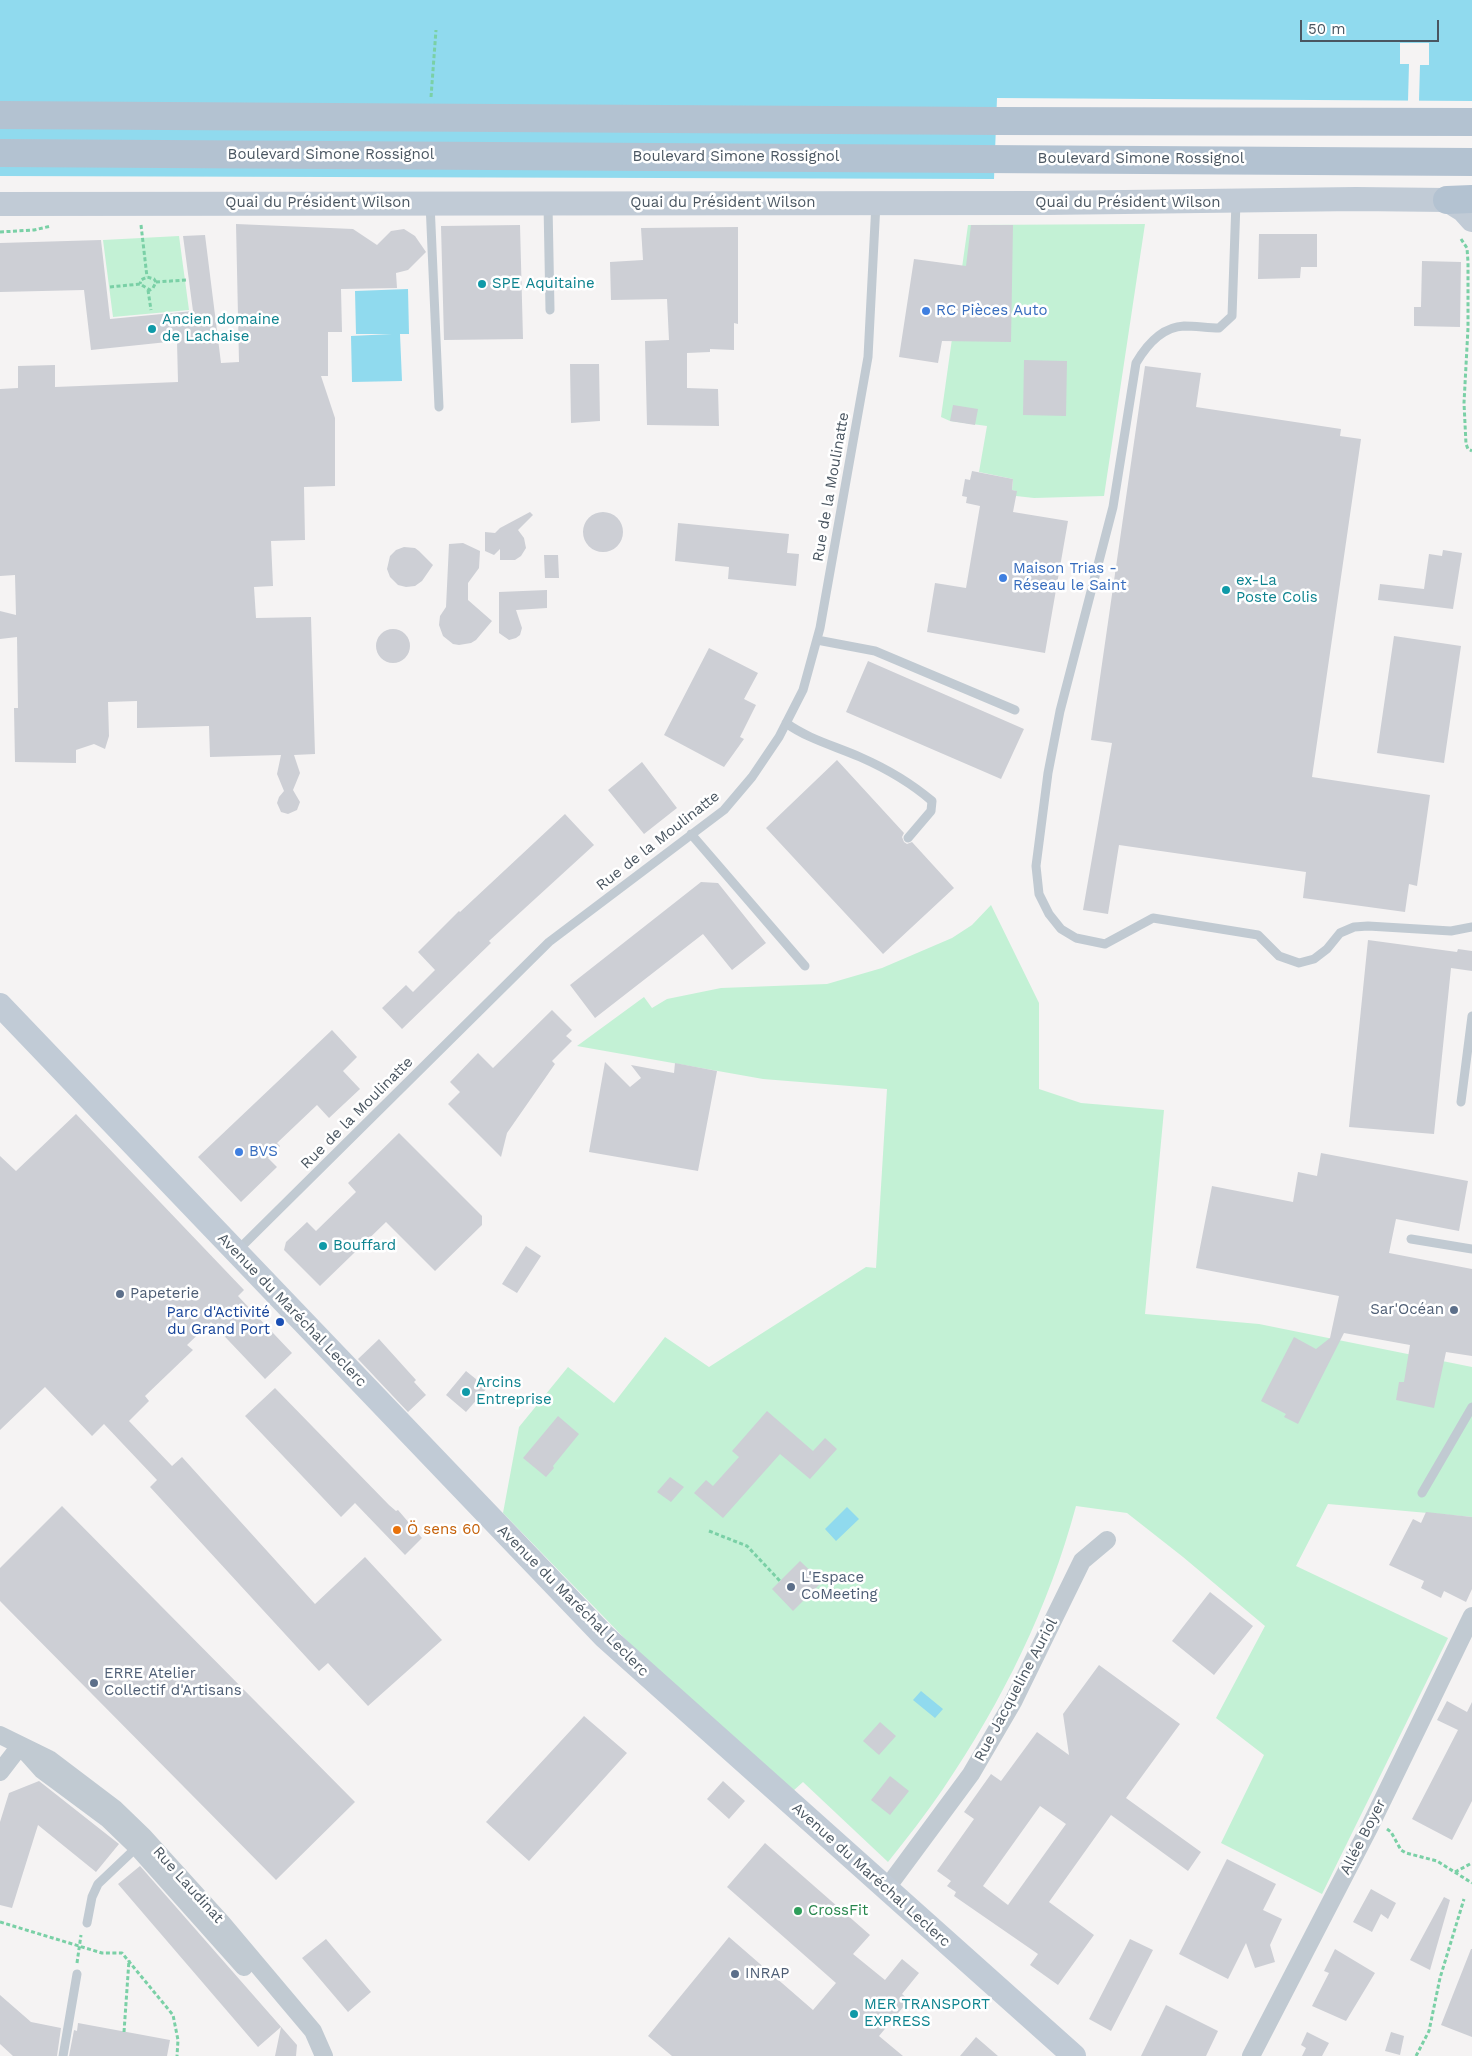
<!DOCTYPE html>
<meta charset="utf-8">
<style>
body{margin:0}
#map{position:relative;width:1472px;height:2056px;overflow:hidden;background:#f5f3f3;font-family:"Work Sans",sans-serif}
canvas{display:block}
.scale{position:absolute;left:1300px;top:20px;width:139px;height:22px;box-sizing:border-box;border:2px solid #4a5661;border-top:0;padding-left:6px;font-size:15px;line-height:18px;white-space:nowrap;color:#4a5661;-webkit-text-stroke:4px #fff;paint-order:stroke}
</style>
<div id="map">
<canvas width="1472" height="2056"></canvas>
<div class="scale">50 m</div>
</div>
<script>
const context = document.querySelector('canvas').getContext('2d');
context.lineJoin = 'round';
function fillPath(path, color) { context.fillStyle = color; context.fill(path, 'evenodd'); }
function strokePath(path, color, width, dash) { context.strokeStyle = color; context.lineWidth = width; context.lineCap = dash ? 'butt' : 'round'; context.setLineDash(dash || []); context.stroke(path); }
function drawText(font, color, halo, rows, align = 'center') {
  context.font = font + ' "Work Sans",sans-serif'; context.lineWidth = 5; context.setLineDash([]); context.textBaseline = 'middle'; context.strokeStyle = halo; context.fillStyle = color; for (const [text, x, y, turn = 0] of rows) {
    context.save(); context.translate(x, y); context.rotate((+turn || 0) * Math.PI / 180); context.textAlign = isNaN(turn) ? turn : align; if (halo) context.strokeText(text, 0, 0); context.fillText(text, 0, 0); context.restore();
  }
}
fillPath(new Path2D(`
 M1145 224 1104 496 1034 498 1016 496V491L1012 490 1013 479 979 472 987 426 950 421 941 417 968 225Z
 M179 236 189 310 113 317 103 240Z
 M991 905 1039 1003V1089L1081 1103 1164 1110 1145 1314 1259 1324 1472 1367V1517L1328 1504 1296 1566 1448 1638 1322 1894 1221 1843 1264 1755 1216 1718 1265 1626 1183 1557 1127 1513 1076 1506C1049 1607 1002 1702 943 1789 926 1814 907 1838 888 1862L803 1782 793 1791 633 1647 503 1513 519 1427 568 1367 614 1403 665 1337 709 1367 866 1267 876 1268 887 1089 763 1079 577 1046 644 997 652 1008 667 999 721 988 827 984 882 968 952 938 972 925Z`), '#c3f1d5');
fillPath(new Path2D(`
 M0 0H1472V101L997 98 994 179 0 176Z
 M408 289 409 334H400L402 381 352 382 351 336 392 334H356L355 291Z
 M847 1507 859 1519 836 1541 825 1529Z
 M921 1691 943 1709 935 1718 913 1700Z`), '#90daee');
fillPath(new Path2D(`
 M1400 43H1429V65H1420L1419 101H1408L1409 64H1400Z`), '#f5f3f3');
fillPath(new Path2D(`
 M236 224 353 229 377 245 391 231 404 229 415 236 426 252 408 270 396 273 397 288 341 289 342 332H328V376H321L335 418V486L304 487 305 540 271 541 273 586 254 587 256 618 311 617 315 754 294 755 300 773 293 790 300 802 297 810 288 814 281 812 277 803 279 797 284 791 277 774 281 755 210 757 209 726 137 728V701L108 702 109 736 105 749 94 744 76 750V763L15 762 14 708H18L17 637 0 639V611L16 615 15 575 0 576V389L18 388V366L55 365V387L178 382 177 341 91 350 84 290 0 292V243L101 240 110 319 193 311 183 236 205 235 221 363 239 362Z
 M520 225 523 339 444 340 441 226Z
 M971 225H1013L1011 342 942 341 938 363 899 357 914 259 966 266Z
 M738 227V324L734 323V350L710 349V352L687 353V388L718 389 719 426 647 425 645 341 669 340 667 299 611 300 610 262 643 260 641 228Z
 M1259 234H1317V267H1301L1300 278 1258 279Z
 M1422 261 1461 262 1460 327 1414 326V307H1421Z
 M1024 360 1067 361 1066 416 1023 415Z
 M570 364H599L600 421 571 423Z
 M1145 366 1201 373 1196 407 1341 429 1340 436 1361 439 1312 777 1430 795 1417 886 1409 884 1405 912 1303 898 1306 872 1119 845 1108 914 1083 910 1112 743 1091 740Z
 M953 405 978 409 975 425 950 421Z
 M972 471 1013 479 1012 490 1017 491 1013 512 1068 521 1045 653 927 632 935 583 966 588 980 506 966 503 967 497 962 496 965 479 970 480Z
 M583 532a20 20 0 1 1 40 0a20 20 0 1 1-40 0Z
 M530 512 533 515 518 530 524 538 526 548 521 556 515 560H500V549L494 555 485 551V532L495 533 500 528Z
 M678 523 789 534 787 553 799 554 796 586 728 579 729 567 675 561Z
 M463 543 480 551 479 568 468 583V600L492 621 476 640 471 643 459 645 453 644 443 636 439 625 440 616 446 607 449 544Z
 M404 547 415 548 419 551 433 565 422 581 415 586 406 587 398 585 390 577 387 569 390 556 396 550Z
 M1443 550 1462 553 1453 609 1378 600 1380 584 1424 589 1429 554 1442 556Z
 M544 555H558L559 578H545Z
 M547 590V608L516 610 522 628 520 635 516 638 509 640 499 633V592Z
 M376 646a17 17 0 1 1 34 0a17 17 0 1 1-34 0Z
 M1394 636 1461 646 1444 763 1377 753Z
 M709 648 758 673 744 699 756 705 740 737 744 739 724 767 664 735Z
 M868 661 1024 729 1001 779 846 712Z
 M837 760 904 833 902 837 904 842 907 844 912 842 954 888 883 954 766 828Z
 M642 762 677 808 644 834 608 790Z
 M565 814 594 845 489 941 491 943 402 1029 382 1008 406 985 413 992 435 970 418 952 459 911 460 912Z
 M701 882 718 883 766 943 732 970 703 934 595 1018 570 985Z
 M1368 940 1457 952 1458 949 1472 951V971L1451 968 1434 1134 1349 1127Z
 M552 1010 572 1030 566 1036 572 1041 552 1061 555 1064 507 1133 501 1157 448 1104 460 1092 450 1082 478 1053 493 1068Z
 M332 1030 357 1057 343 1071 360 1089 329 1118 317 1105 277 1143 280 1146 268 1158 277 1167 241 1202 198 1157Z
 M605 1062 630 1087 641 1078 631 1065 674 1073 675 1063 717 1071 698 1171 589 1152Z
 M76 1114 244 1290 238 1296 292 1353 265 1379 211 1322 187 1345 193 1350 145 1396 149 1401 129 1421 172 1466 182 1457 315 1604 365 1557 442 1640 368 1706 328 1663 319 1671 307 1658 150 1487 157 1480 104 1424 92 1436 45 1387 0 1430V1156L16 1171Z
 M399 1133 482 1216V1225L435 1271 386 1222 320 1286 284 1250 286 1242 307 1222 316 1231 356 1192 348 1183Z
 M1321 1153 1468 1181 1459 1231 1396 1219 1389 1253 1472 1269V1356L1446 1352 1434 1408 1396 1400 1399 1382H1404L1410 1345 1344 1333 1298 1424 1284 1417 1286 1414 1261 1401 1294 1337 1316 1349 1330 1338 1339 1296 1196 1268 1212 1186 1293 1202 1298 1172 1317 1176Z
 M526 1246 541 1256 517 1293 502 1284Z
 M379 1339 416 1380 414 1382 426 1395 408 1412 358 1359Z
 M466 1371 487 1388 466 1412 446 1395Z
 M275 1388 389 1505 396 1511 398 1510 422 1538 405 1555 355 1503 341 1517 245 1416Z
 M767 1411 813 1451 825 1438 837 1449 810 1479 780 1454 723 1518 694 1493 706 1480 713 1486 739 1457 732 1451Z
 M558 1416 579 1434 553 1466 554 1468 546 1477 523 1458Z
 M670 1477 684 1487 671 1502 657 1492Z
 M62 1506 355 1802 276 1880 0 1601V1568Z
 M1426 1512 1472 1517V1589L1466 1602 1444 1591 1441 1598 1421 1588 1424 1581 1389 1565 1413 1519 1421 1523Z
 M800 1561 822 1582 793 1611 772 1589Z
 M1210 1592 1253 1626 1214 1675 1172 1641Z
 M1099 1665 1180 1724 1126 1798 1201 1852 1188 1871 1111 1815 1049 1902 1094 1935 1058 1985 1030 1965 1038 1954 954 1896 956 1892 947 1886 951 1881 937 1871 974 1819 964 1812 991 1774 1001 1781 1037 1732 1069 1755 1063 1714ZM1040 1806 1066 1824 1008 1905 983 1886Z
 M1447 1701 1467 1712 1472 1702V1801L1452 1840 1412 1819 1458 1730 1437 1720Z
 M584 1716 627 1753 529 1861 486 1822Z
 M880 1722 896 1736 879 1755 863 1741Z
 M890 1776 909 1791 890 1815 871 1800Z
 M39 1781 119 1844 96 1872 38 1825 12 1908 0 1905V1822L9 1793Z
 M723 1781 745 1801 729 1819 707 1799Z
 M765 1843 870 1935 853 1954 885 1980 902 1959 919 1973 902 1994 909 2000 879 2036 903 2056H672L648 2036 729 1937 813 2010 836 1983 727 1887Z
 M1227 1859 1276 1884 1263 1910 1282 1919 1270 1945 1275 1962 1255 1968 1246 1943 1228 1979 1179 1954Z
 M140 1866 297 2045 296 2056H275L281 2027 258 2047 118 1884Z
 M1371 1889 1396 1903 1388 1919 1381 1914 1372 1932 1353 1922Z
 M1444 1897 1450 1900 1430 1970 1410 1960Z
 M326 1939 371 1992 348 2012 302 1958Z
 M1130 1939 1153 1950 1111 2031 1089 2019Z
 M1335 1949 1375 1973 1346 2021 1312 2006 1329 1973 1324 1971Z
 M1471 1949H1472V2037L1441 2025Z
 M0 1995 31 2022 61 2028 57 2056H13L0 2044Z
 M1166 2005 1218 2031 1206 2056H1141Z
 M78 2023 170 2040 167 2056H69L74 2030 77 2031Z
 M1307 2032 1329 2043 1322 2056H1302L1306 2048 1301 2045Z
 M1391 2032 1404 2036 1400 2055 1385 2051Z
 M976 2037 998 2056H960Z`), '#cdcfd5');
strokePath(new Path2D(`
 M431 97 436 30
 M141 225 147 277
 M0 232 34 230 51 226
 M1461 239 1467 248 1468 262V328L1464 403 1466 444 1468 449 1472 451
 M156 282 186 280
 M110 287 140 284 150 290 153 288 156 282 154 279 147 277 141 280 140 284
 M148 290 151 310
 M709 1531 747 1546 780 1581
 M1387 1829 1391 1832 1401 1850 1406 1853 1437 1861 1472 1883
 M1455 1872 1472 1863
 M0 1922 102 1953H122L173 2015 178 2040 177 2056
 M77 1963 81 1935
 M124 2032 129 1960
 M1416 2056 1429 2031 1440 1978 1464 1899`), '#7ad0a6', 3, [4, 2.5]);
strokePath(new Path2D(`
 M1236 202 1232 316 1219 328C1208 328 1196 326 1184 326 1161 327 1146 346 1136 363L1113 507 1060 711 1048 773 1036 866 1039 894 1049 914 1061 929 1076 938 1105 944 1153 918 1258 935 1279 956 1299 963 1314 959 1327 949 1340 933 1354 927 1368 926 1451 931 1472 927
 M430 203 439 407
 M548 204 550 310
 M817 640 875 651 1015 710
 M786 723C808 739 835 746 860 757 885 768 911 783 932 801L931 811 908 838
 M691 834 805 966
 M1461 1102 1472 1016
 M1411 1239 1472 1249
 M236 1252 549 942 724 810 752 777 779 737 803 690 820 628 868 357 876 203
 M1422 1493 1472 1407
 M87 1923 92 1897 98 1884 137 1847
 M63 2056 77 1974`), '#c1cad2', 9);
strokePath(new Path2D(`
 M0 1735 49 1759 115 1809 144 1837 222 1923 313 2031 324 2056
 M25 1751 42 1770 108 1819 137 1847 244 1967
 M0 1772 20 1746
 M886 1889 971 1774 1013 1702 1082 1561 1107 1540
 M1251 2056 1370 1826 1472 1616`), '#c1cad2', 18);
strokePath(new Path2D(`
 M0 204 1047 203 1356 199 1447 200 1463 210 1472 220
 M0 1005 604 1636 1074 2056`), '#c1cbd6', 24);
strokePath(new Path2D(`
 M0 115 998 121 1472 122
 M0 153 1472 162
 M1447 200 1472 199`), '#b3c2d1', 28);
for (const [x, y, r, color] of [
 [482,284,5,"#0f9aa8"],
 [926,311,5,"#3f7fe0"],
 [152,329,5,"#0f9aa8"],
 [1003,578,5,"#3f7fe0"],
 [1226,590,5,"#0f9aa8"],
 [239,1152,5,"#3f7fe0"],
 [323,1246,5,"#0f9aa8"],
 [120,1294,5,"#5c6f8a"],
 [1454,1310,5,"#5c6f8a"],
 [280,1322,5,"#1a4fb4"],
 [466,1392,5,"#0f9aa8"],
 [397,1530,5,"#e8710a"],
 [791,1587,5,"#5c6f8a"],
 [94,1683,5,"#5c6f8a"],
 [798,1911,5,"#2e9e5b"],
 [735,1974,5,"#5c6f8a"],
 [854,2014,5,"#0f9aa8"]
]) { const dot = new Path2D(); dot.arc(x, y, r, 0, 2 * Math.PI); context.fillStyle = color; context.fill(dot); strokePath(dot, '#fff', 2); }
drawText('15px', '#4a5661', '#fff', [
 ["Boulevard Simone Rossignol",331,155],
 ["Boulevard Simone Rossignol",736,157],
 ["Boulevard Simone Rossignol",1141,159],
 ["Quai du Président Wilson",318,203],
 ["Quai du Président Wilson",723,203],
 ["Quai du Président Wilson",1128,203],
 ["Rue de la Moulinatte",831,487,-80],
 ["Rue de la Moulinatte",658,841,-38],
 ["Rue de la Moulinatte",357,1113,-45],
 ["Avenue du Maréchal Leclerc",292,1310,46],
 ["Avenue du Maréchal Leclerc",573,1601,45],
 ["Rue Jacqueline Auriol",1016,1690,-62],
 ["Allée Boyer",1363,1837,-63],
 ["Avenue du Maréchal Leclerc",871,1875,42],
 ["Rue Laudinat",188,1885,48]
]);
drawText('15px', '#0d838f', '#fff', [
 ["SPE Aquitaine",492,284],
 ["Ancien domaine",162,320],
 ["de Lachaise",162,337],
 ["ex-La",1236,581],
 ["Poste Colis",1236,598],
 ["Bouffard",333,1246],
 ["Arcins",476,1383],
 ["Entreprise",476,1400],
 ["MER TRANSPORT",864,2005],
 ["EXPRESS",864,2022]
], 'left');
drawText('15px', '#366cbe', '#fff', [
 ["RC Pièces Auto",936,311],
 ["Maison Trias -",1013,569],
 ["Réseau le Saint",1013,586],
 ["BVS",249,1152]
], 'left');
drawText('15px', '#4e5e75', '#fff', [
 ["Papeterie",130,1294],
 ["Sar'Océan",1444,1310,"right"],
 ["L'Espace",801,1578],
 ["CoMeeting",801,1595],
 ["ERRE Atelier",104,1674],
 ["Collectif d'Artisans",104,1691],
 ["INRAP",745,1974]
], 'left');
drawText('15px', '#164399', '#fff', [
 ["Parc d'Activité",270,1313],
 ["du Grand Port",270,1330]
], 'right');
drawText('15px', '#c56008', '#fff', [
 ["Ö sens 60",407,1530]
], 'left');
drawText('15px', '#27864d', '#fff', [
 ["CrossFit",808,1911]
], 'left');
</script>
